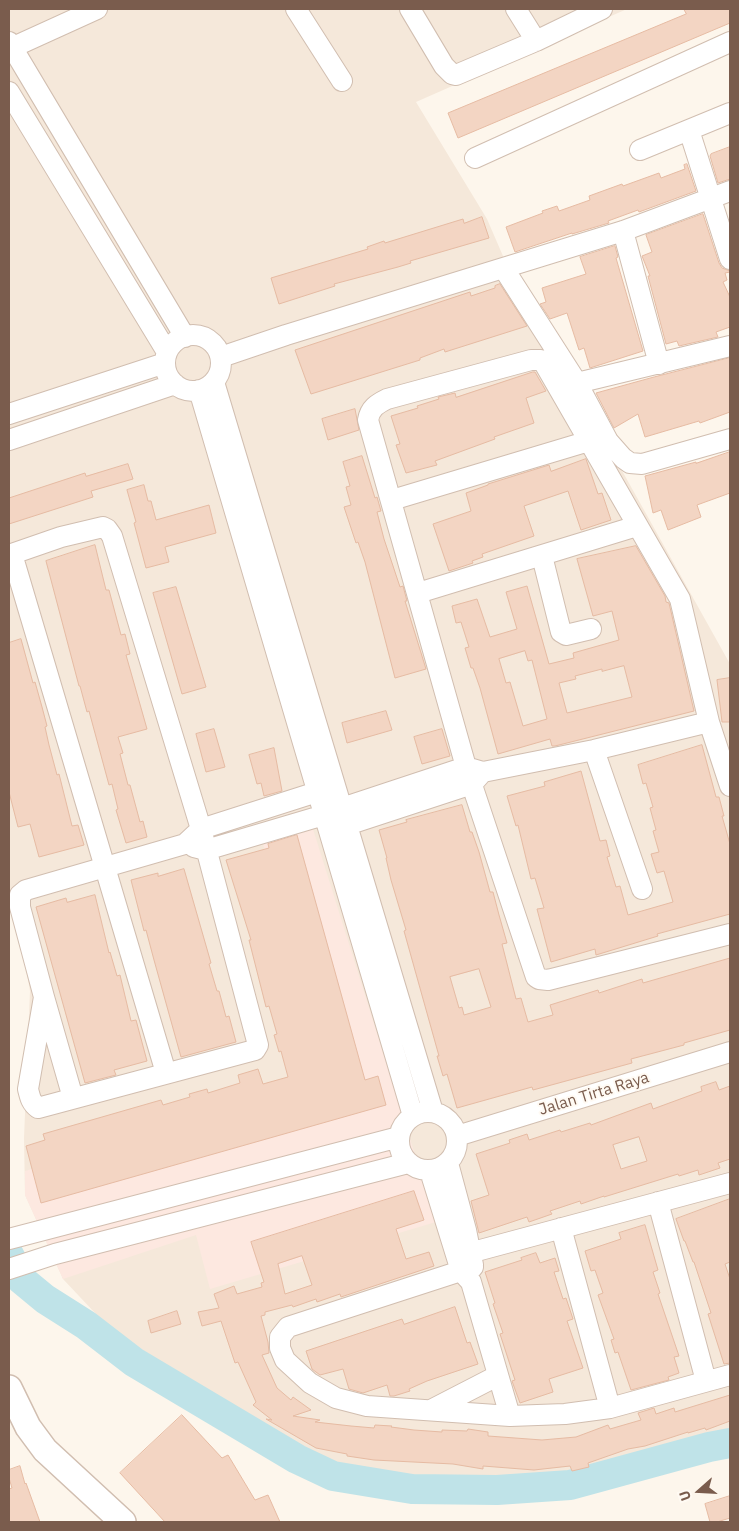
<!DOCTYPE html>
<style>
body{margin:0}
#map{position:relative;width:739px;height:1531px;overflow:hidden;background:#fdf6ec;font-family:"IBM Plex Sans",sans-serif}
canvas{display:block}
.frame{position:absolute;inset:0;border:10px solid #7a5c4d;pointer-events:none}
.north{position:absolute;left:674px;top:1466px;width:50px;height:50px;-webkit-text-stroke:4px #fffaf3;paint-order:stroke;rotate:251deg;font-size:14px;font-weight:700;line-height:20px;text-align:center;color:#7a5c4d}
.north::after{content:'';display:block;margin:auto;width:18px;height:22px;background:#7a5c4d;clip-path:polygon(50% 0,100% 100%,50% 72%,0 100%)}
</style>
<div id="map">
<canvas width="739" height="1531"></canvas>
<div class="frame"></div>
<div class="north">U</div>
</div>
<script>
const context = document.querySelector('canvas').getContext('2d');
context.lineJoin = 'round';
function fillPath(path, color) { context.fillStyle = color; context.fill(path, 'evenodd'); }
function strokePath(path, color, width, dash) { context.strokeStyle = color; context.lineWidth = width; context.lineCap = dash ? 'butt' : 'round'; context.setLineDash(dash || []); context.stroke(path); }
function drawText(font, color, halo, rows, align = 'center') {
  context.font = font + ' "IBM Plex Sans",sans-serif'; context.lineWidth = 4; context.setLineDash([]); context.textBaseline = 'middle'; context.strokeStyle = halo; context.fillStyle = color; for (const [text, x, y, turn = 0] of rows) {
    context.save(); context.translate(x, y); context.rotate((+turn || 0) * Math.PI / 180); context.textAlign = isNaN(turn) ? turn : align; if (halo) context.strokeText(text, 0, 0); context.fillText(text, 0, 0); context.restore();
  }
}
fillPath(new Path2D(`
 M9 9H627L416 102 487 219 506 263 730 664V1438L586 1475 512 1489 361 1469 308 1455 111 1330 63 1279 25 1195 24 1138 30 991 16 912 9 897Z`), '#f5e8da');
fillPath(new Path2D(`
 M313 829 436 1222 210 1289 196 1235 63 1279 25 1195V1171L328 1085 263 844Z`), '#fde8e0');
strokePath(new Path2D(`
 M9 1255 22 1280 45 1299 86 1325 134 1362 297 1459 333 1476 412 1489 497 1490 570 1485 709 1447 730 1443`), '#bfe3e8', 30);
const building = new Path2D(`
 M684 9H730V23L458 138 448 113 686 14Z
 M730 147V179L718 183 710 156 711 154Z
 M687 164 696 191 639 212 638 210 608 221 609 223 572 234V233L515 252 506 227 543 213 542 211 557 206 559 211 590 200 589 196 622 184 623 186 659 173 661 178 685 169 684 165Z
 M703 214 719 263 722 268 730 271V272L725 273 727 280 723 282 730 297V327L716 332 718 337 679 346 677 341 666 344 648 276H650L642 256 652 252 646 235Z
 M482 217 489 238 410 261 411 263 398 267 334 284 335 286 279 304 271 278 368 249 367 247 384 241 385 243 463 219 464 223Z
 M615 246 618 257 616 258 643 351 590 368 584 348 579 350 567 313 550 319 540 304 546 302 542 288 586 274 580 257Z
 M500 284 527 326 445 352 444 349 420 358V360L311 394 295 350 470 292 471 296 495 288V286Z
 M730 358V412L700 423 699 421 645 437 638 414 614 428 596 393 654 377Z
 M533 372H535L546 391 526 398 534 423 494 437 495 439 435 461 437 465 406 473 396 445 400 444 391 416 418 408 417 406 439 399 438 397 455 393 456 397Z
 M355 409 359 430 328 440 322 419Z
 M730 452V493L697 505 701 517 668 530 661 510 653 513 645 476 696 462V463Z
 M362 456 375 498 377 497 381 511 377 512 384 539 400 587 403 586 407 601H405L426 669 395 678 365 562 358 542 356 543 344 507 351 505 346 487 350 486 343 462Z
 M586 459 598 494 602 493 611 520 581 530 568 491 524 506 534 536 482 554 483 557 472 561 473 563 449 571 433 524 471 511 466 493 488 485V484L549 465 551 471Z
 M128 464 133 479 91 491 93 497 9 524V498L85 473 86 476Z
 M144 485 148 501H151L156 520 209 505 216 533 165 547 169 562 146 568 134 523 136 522 127 490Z
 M95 545 106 590H109L121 635 125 634 130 654 126 655 147 729 118 737 123 753 120 754 128 785H130L140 822 143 821 147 837 126 843 116 810 118 809 112 784 109 785 89 711 87 712 80 686H79L46 561Z
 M636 546 665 596 666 602 669 603 694 711 555 746H552L550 739 498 754 480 688 473 668H471L465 648 469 647 461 622 456 623 452 606 477 599 490 637 517 629 506 592 527 586 549 664 574 658 573 653 619 640 612 611 593 616 577 559ZM525 651 528 661 532 660 547 719 523 726 510 682 506 683 499 659ZM624 666 632 697 567 713 559 683 576 679 575 676 602 669V671Z
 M176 587 206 687 182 694 153 593Z
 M21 639 33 683 35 682 42 707 47 726 45 727 49 745 57 775 59 774 72 826 78 825 84 845 39 857 30 824 18 827 9 792V643Z
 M730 678V722H722L717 680Z
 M386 711 392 730 347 743 342 723Z
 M214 729 225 767 206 772 196 734Z
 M442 729 450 756 422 764 414 737Z
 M702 745 716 797H719L724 816H722L730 844V914L657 934 658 936 596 955 595 949 551 962 537 909 544 908 535 878 531 879 518 825 516 826 507 796 545 786 544 782 581 771 600 841 606 840 610 856 607 857 616 887 620 886 628 915 673 902 664 871 657 873 651 854 659 852 653 831 656 830 650 808 653 807 646 783 643 784 638 765Z
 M274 748 282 791 264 796 261 783 257 784 249 755Z
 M462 805 470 832H472L479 852 490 892H493L499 915 507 943 502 944 516 999 521 998 528 1022 553 1015 550 1005 598 990 599 993 642 979 643 983 730 958V1030L684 1043V1045L631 1059 632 1063 533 1090 532 1087 457 1108 447 1074 443 1076 437 1056H439L404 931 406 930 391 880 386 858H387L379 830 407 822 406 820ZM479 969 491 1007 464 1015 462 1007 459 1008 450 977Z
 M297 835 365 1080 378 1076 386 1105 41 1203 26 1146 45 1140 43 1134 161 1100 163 1105 190 1097 189 1094 207 1089 208 1093 240 1083 238 1075 258 1069 263 1084 288 1077 281 1051 279 1052 274 1035 277 1034 269 1006 266 1007 249 940H251L226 860 269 848 268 844Z
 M184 869 211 963 209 964 217 991H219L226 1017 229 1016 236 1042 181 1057 154 960 146 930 144 931 131 880 158 873V876Z
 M95 895 109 953 110 952 117 976 120 975 131 1021 136 1020 147 1061 114 1070 116 1075 85 1083 36 907 66 898 67 902Z
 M716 1082 719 1090 730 1086V1159L718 1163 720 1168 699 1175 698 1170 679 1176 678 1174 604 1197V1196L581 1204 580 1201 550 1211 552 1214 529 1222 527 1217 479 1233 471 1201 489 1195 476 1154 510 1143 509 1140 527 1134 529 1140 560 1130 561 1132 590 1123 591 1125 651 1103 653 1109 702 1091 701 1087ZM639 1137 647 1161 621 1169 613 1145Z
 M414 1191 424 1220 396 1229 406 1259 429 1252 434 1266 341 1297 340 1294 317 1302 316 1299 293 1307 292 1305 265 1312V1315L261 1316 268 1342 269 1353 262 1355 277 1388 291 1400 293 1397 311 1410 293 1416 320 1420 315 1422 351 1426 374 1428 375 1425 392 1426 391 1427 414 1430 442 1432V1430L467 1431 468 1429 488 1432V1436L542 1440 576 1437 608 1425 610 1429 641 1420 638 1413 654 1408 656 1414 674 1408 675 1412 730 1395V1421L706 1430 705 1428 688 1433V1432L645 1446 628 1449 588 1463 589 1467 572 1471 570 1466 534 1470 483 1466V1469L453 1464 374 1460 347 1456V1454L316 1448 266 1419 272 1420 253 1405 256 1402 238 1362 235 1363 221 1321 202 1326 198 1312 219 1308 214 1294 234 1286 237 1294 262 1287 261 1283 264 1282 251 1242ZM302 1256 312 1285 285 1294 278 1264Z
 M730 1199V1262L725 1264 730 1279V1363L724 1364 708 1314 711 1313 694 1262H693L685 1241H684L676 1219Z
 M645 1225 658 1270 653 1272 660 1293 658 1294 679 1356 674 1357 679 1373 668 1377 669 1380 631 1390 618 1352 615 1353 611 1340 614 1339 598 1295 603 1293 595 1270 591 1271 585 1251 621 1239 619 1233Z
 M536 1253 540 1263 555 1258 559 1271 554 1272 563 1299 566 1298 573 1319 567 1321 583 1368 549 1379 553 1392 520 1403 512 1381 515 1380 500 1334 503 1333 493 1304 495 1303 485 1272 522 1260 521 1258Z
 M455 1307 467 1343 470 1342 478 1364 427 1381 409 1389 410 1391 394 1396H390L387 1385 363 1393 349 1389 343 1369 320 1375 312 1369 306 1351 402 1319 404 1324Z
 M177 1311 181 1324 151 1333 148 1321Z
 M182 1415 222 1458 228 1455 255 1500 268 1495 280 1522H165L120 1473Z
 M20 1466 25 1484 26 1483 40 1522H9V1489L12 1488 9 1478V1470Z
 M730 1496V1518L717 1522H710L705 1504Z`);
fillPath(building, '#f3d5c3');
strokePath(building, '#e6bba3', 1);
const minor = new Path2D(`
 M296 9 342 81
 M410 9 444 66 452 74 456 75 536 41 602 9
 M516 9 536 41
 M9 42 185 337
 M9 49 97 9
 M9 92 167 352
 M689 130 730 259
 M640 150 730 113
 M475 158 730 42
 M623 231 659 364
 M504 269 577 383 608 441 623 458 630 463 642 464 730 439
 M165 363a28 28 0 1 1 56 0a28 28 0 1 1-56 0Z
 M221 357 286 335 623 231 730 191
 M214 382 433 1112
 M577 383 730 346
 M199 390 413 1116
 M9 414 165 363
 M9 440 175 384
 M392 500 589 441
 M12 554 166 1073
 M9 555 61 537 103 527 107 529 112 536 201 829 258 1045 255 1050 251 1051 38 1108C31 1103 30 1097 28 1089L44 997
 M542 556 561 632 566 635 591 629
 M418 593 637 526
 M594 750 642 889
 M730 786 709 722 680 599 544 363 541 360H531L387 399C377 404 370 408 368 420L466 767 536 977 539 979 548 980 730 934
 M342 808 466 767 483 772 594 750 709 722
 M347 825 472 784 480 775
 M194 847 206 850 324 815
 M73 1098 44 997 20 907V895L26 890 185 844 201 829 317 792
 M399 1141a29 29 0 1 1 58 0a29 29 0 1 1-58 0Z
 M457 1136 730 1052
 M448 1163 466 1230 473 1265
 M430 1171 461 1271 471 1282 510 1416
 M658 1202 706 1381
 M561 1228 610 1408
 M9 1239 399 1137
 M458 1256 730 1183
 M473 1267 288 1327 280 1337V1348L285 1360 310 1383 336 1398 367 1406 510 1416 565 1414 610 1408 730 1375
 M9 1269 55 1254 408 1163
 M431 1410 497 1376`);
const tertiary = new Path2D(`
 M9 1388 28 1427 45 1450 123 1522`);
strokePath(minor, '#d1beb0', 22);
strokePath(tertiary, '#d1beb0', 28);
strokePath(minor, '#fff', 20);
strokePath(tertiary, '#fff', 25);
drawText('16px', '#7a5c4d', '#fffaf3', [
 ["Jalan Tirta Raya",594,1094,-17]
]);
</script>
